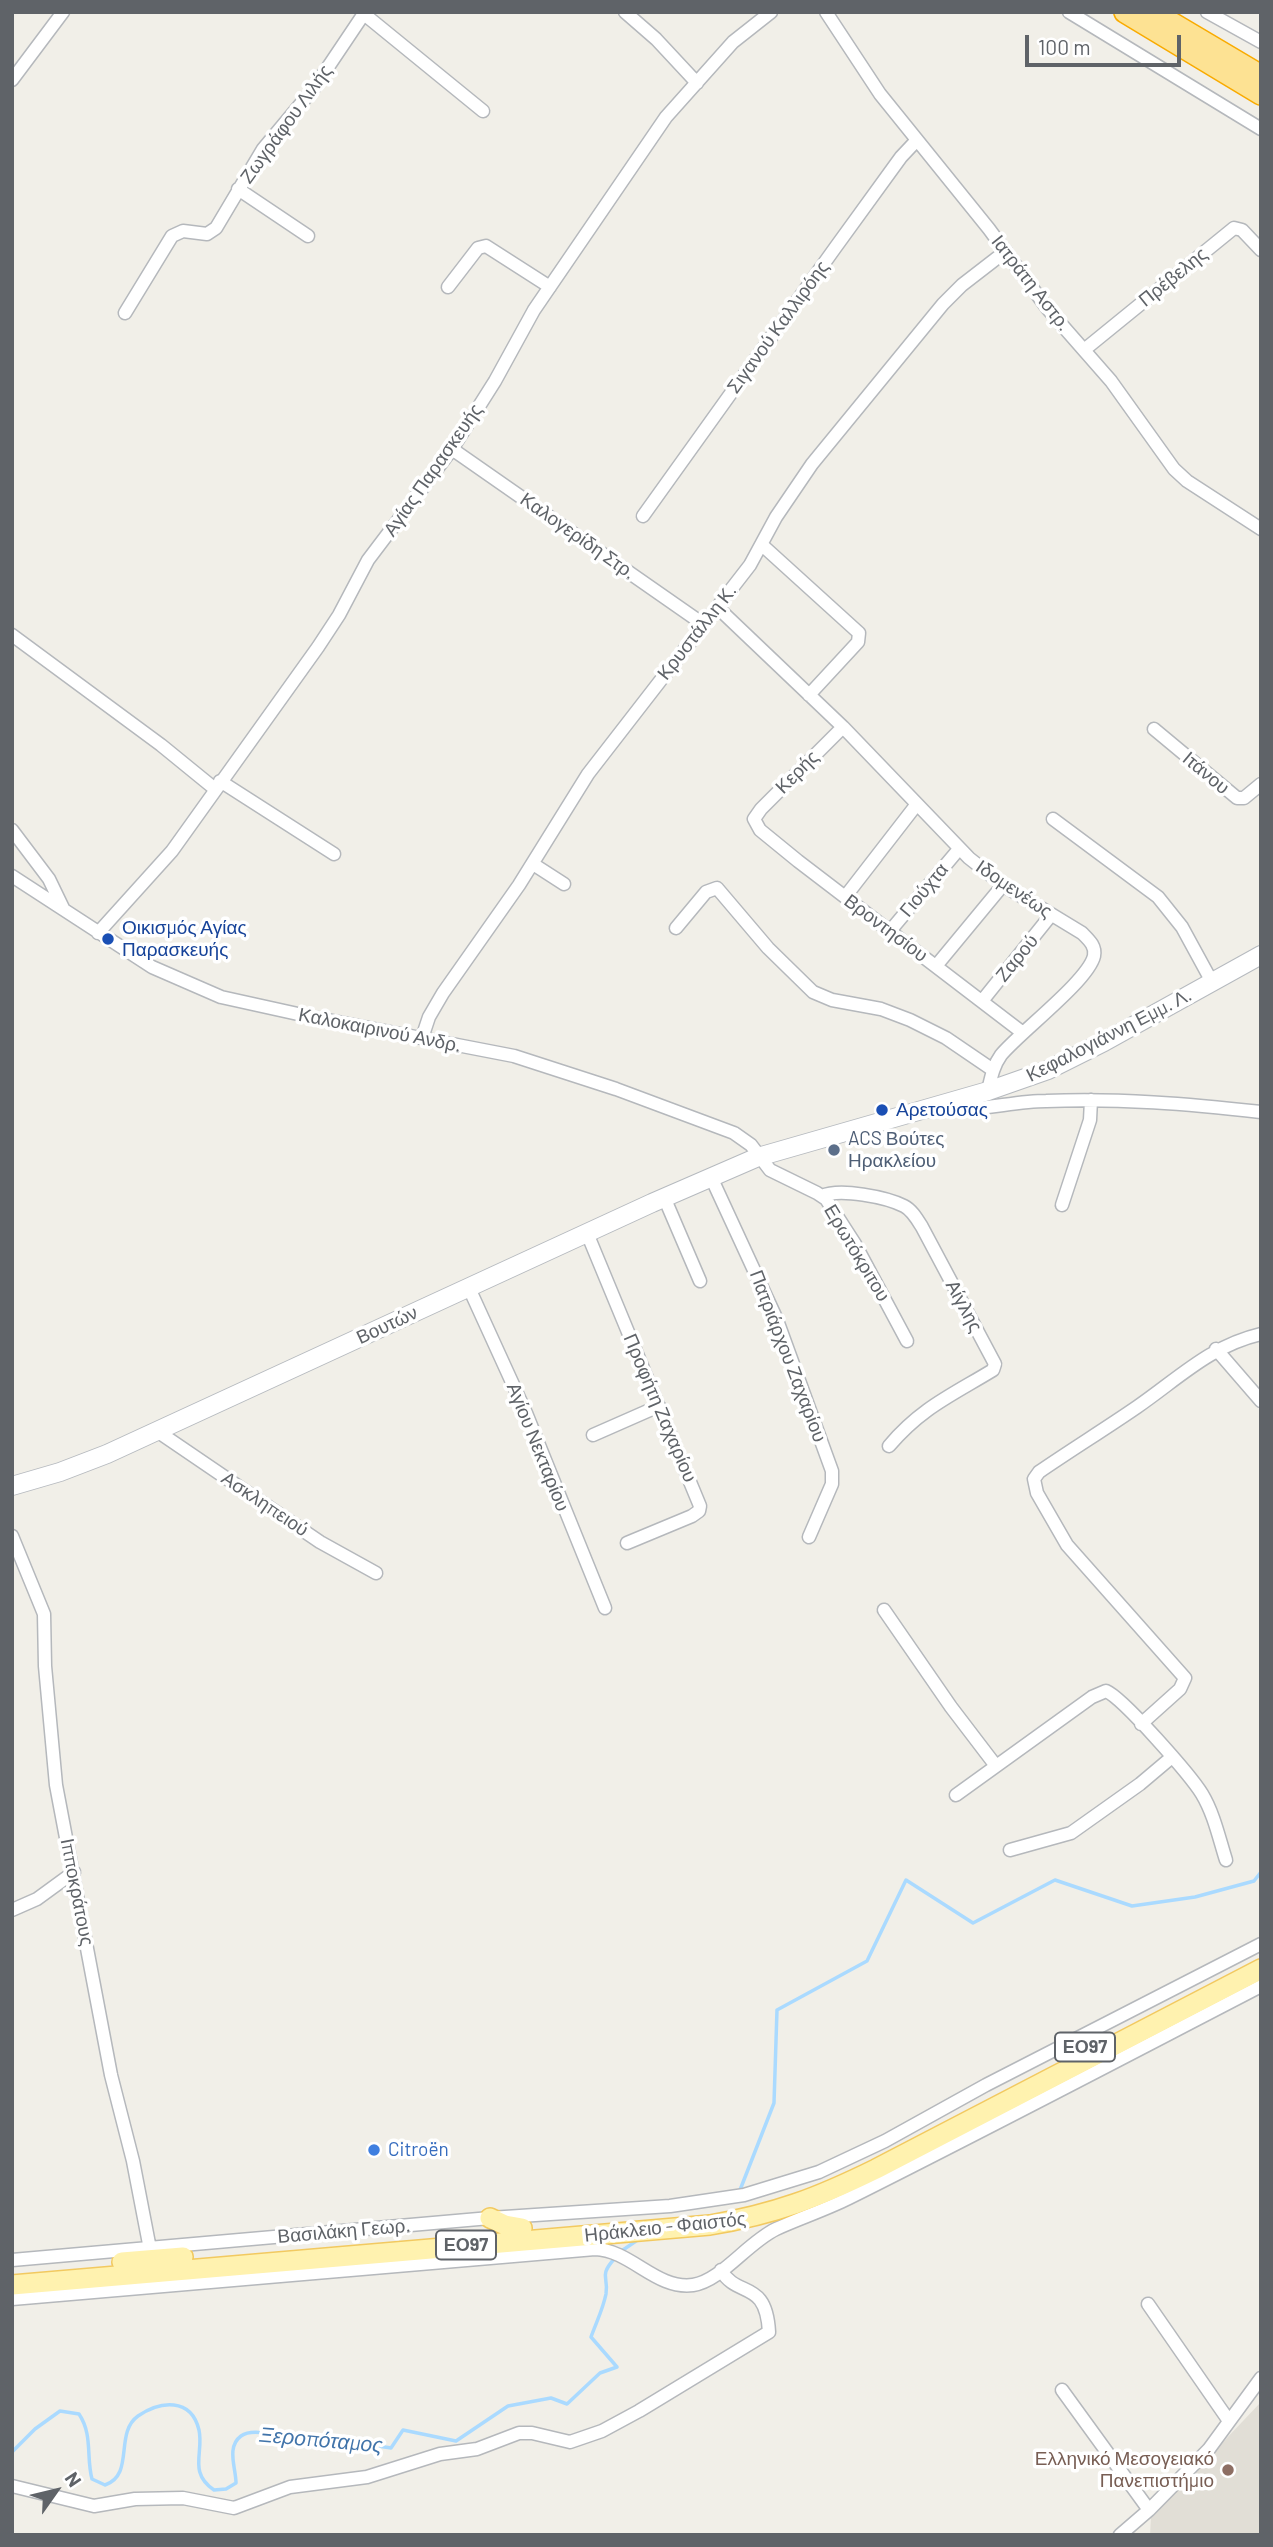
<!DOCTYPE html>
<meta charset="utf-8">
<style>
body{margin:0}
#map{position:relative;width:1273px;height:2547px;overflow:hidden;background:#f1efe8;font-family:Barlow,sans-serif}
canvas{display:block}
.frame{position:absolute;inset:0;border:14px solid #5f6368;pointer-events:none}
.north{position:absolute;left:21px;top:2456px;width:70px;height:70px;-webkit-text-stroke:5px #fff;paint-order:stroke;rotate:56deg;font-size:19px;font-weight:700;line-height:28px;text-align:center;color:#5f6368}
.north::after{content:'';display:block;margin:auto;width:24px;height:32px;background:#5f6368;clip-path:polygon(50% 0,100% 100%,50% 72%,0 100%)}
.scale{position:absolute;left:1025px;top:35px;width:156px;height:32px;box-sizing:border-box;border:4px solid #5f6368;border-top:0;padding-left:9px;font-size:21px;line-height:24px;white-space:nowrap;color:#5f6368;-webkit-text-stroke:5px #fff;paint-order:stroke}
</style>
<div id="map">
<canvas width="1273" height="2547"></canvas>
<div class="frame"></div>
<div class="north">N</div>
<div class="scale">100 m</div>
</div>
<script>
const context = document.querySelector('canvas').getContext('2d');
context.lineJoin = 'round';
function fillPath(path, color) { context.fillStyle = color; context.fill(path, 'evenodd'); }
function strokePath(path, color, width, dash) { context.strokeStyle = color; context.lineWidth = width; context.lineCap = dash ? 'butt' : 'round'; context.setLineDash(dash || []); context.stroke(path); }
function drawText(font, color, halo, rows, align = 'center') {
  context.font = font + ' Barlow,sans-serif'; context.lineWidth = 7; context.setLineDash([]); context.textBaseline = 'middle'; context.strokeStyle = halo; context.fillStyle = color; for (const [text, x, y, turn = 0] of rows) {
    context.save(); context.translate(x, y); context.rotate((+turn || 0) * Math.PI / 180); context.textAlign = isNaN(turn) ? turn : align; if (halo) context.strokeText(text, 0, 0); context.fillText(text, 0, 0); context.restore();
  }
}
fillPath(new Path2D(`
 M1261 2402V2535H1150L1151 2518Z`), '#e1ded6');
strokePath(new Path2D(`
 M740 2190 774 2103 777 2010 867 1961 906 1880 973 1923 1055 1880 1132 1906 1195 1897 1254 1881 1261 1872
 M620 2252 639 2239
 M12 2452 35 2429 60 2411 79 2414C93 2435 86 2457 92 2479L105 2485C135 2475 114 2433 138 2416 160 2401 191 2397 199 2430 204 2453 188 2472 214 2490L226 2489 236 2483C236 2468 226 2447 241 2436 255 2426 284 2439 299 2440 314 2442 328 2441 343 2442 359 2442 375 2446 391 2448L403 2430 456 2441 508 2406 551 2398 567 2404 600 2373 617 2367 591 2337C596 2323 603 2309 606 2294 609 2276 598 2277 615 2258`), '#aadaff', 3.5);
const street = new Path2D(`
 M625 12 656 39 697 83
 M826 12 880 94 989 229 1047 308 1111 381 1174 469 1187 481 1261 529
 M1069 12 1261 129
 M1207 12 1261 42
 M364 14 483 111
 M12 80 63 12
 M238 189 308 236
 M448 287 478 248 486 246 550 287
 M125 313 172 236 183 231 207 234 216 228 263 149 314 88 365 12
 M1084 350 1234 228 1242 230 1261 250
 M452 449 703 624
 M643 516 835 248 901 157 917 140
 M762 545 859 633 858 642 809 695
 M717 607 843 727 969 858 1003 885 1082 933C1089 940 1096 946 1094 956 1088 981 1020 1032 1001 1055 993 1066 991 1078 988 1091
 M12 635 161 745 215 789
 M843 727 761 809 754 819 760 830 798 861 1023 1033
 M1154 729 1237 798H1244L1261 784
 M220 781 334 854
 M1053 819 1158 897 1182 927 1212 982
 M12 830 49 879 63 908
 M533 864 564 884
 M12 876 152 967 221 997 307 1016 514 1056 616 1089 734 1133 751 1145 770 1170 817 1193 826 1199 855 1244 907 1341
 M845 897 917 804
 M676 928 706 892 717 888 768 948 813 992 832 1000 881 1009 910 1020 946 1038 993 1070
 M890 931 959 849
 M98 933 172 851 318 647 339 615 368 560 452 449 495 381 534 310 666 117 733 42 771 12
 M936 966 1003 885
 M982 1001 1051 915
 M422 1038 429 1017 443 993 519 885 588 774 750 565 776 517 812 464 943 304 962 285 1006 251
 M955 1100 959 1107 966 1109C993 1108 1019 1101 1046 1101 1118 1098 1189 1104 1261 1112
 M711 1177 777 1320 832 1471V1484L809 1537
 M822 1196C840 1188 886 1197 904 1206 912 1210 917 1219 922 1227L995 1364 993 1370C952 1395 921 1408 889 1446
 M664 1197 700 1281
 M1062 1205 1090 1120 1091 1100
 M587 1233 700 1506 699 1511 692 1516 627 1543
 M469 1288 526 1413 605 1608
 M1216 1349 1261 1401
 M157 1431 320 1542 376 1573
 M593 1435 659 1406
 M12 1536 44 1614 45 1666 56 1785 111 2075 133 2161 150 2249
 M884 1610 951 1707 996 1766
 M1141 1724 1180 1689 1185 1678 1067 1545 1037 1493 1034 1479 1039 1472C1071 1450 1105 1429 1137 1407 1179 1378 1210 1346 1261 1334
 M956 1795 1092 1697 1106 1691C1123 1698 1191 1776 1202 1794 1214 1814 1219 1838 1226 1860
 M1010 1850 1071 1833 1140 1784 1172 1757
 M12 1910 37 1899 74 1872
 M12 2260 490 2218 670 2206 744 2195 819 2172 885 2141 986 2085 1261 1944
 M12 2299 595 2249C631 2250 656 2290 693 2285 721 2281 747 2243 776 2229 800 2218 825 2210 849 2198 987 2129 1124 2057 1261 1986
 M1148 2304 1229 2421
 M1062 2390 1149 2510
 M12 2486 94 2506 135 2499 183 2498 234 2508 290 2487 367 2477 440 2454 477 2449 519 2433H532L570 2442 602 2431 639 2411 769 2332C766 2278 737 2299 721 2270
 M1120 2535 1149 2510 1209 2449 1261 2378`);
const secondary = new Path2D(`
 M12 1486 60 1472 107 1454 652 1203 758 1157 988 1091 1048 1070 1104 1042 1261 955`);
const primary = new Path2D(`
 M490 2218 505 2225 522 2228
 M122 2262 183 2257
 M12 2285 710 2225C775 2214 817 2198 876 2169L1261 1969`);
const highway = new Path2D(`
 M1125 12 1261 94
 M1153 12 1261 76`);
strokePath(street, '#b5b8bc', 15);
strokePath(secondary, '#b6babf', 20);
strokePath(primary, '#f2c960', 22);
strokePath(highway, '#f9ab00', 24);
strokePath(street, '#fff', 12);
strokePath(secondary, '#fff', 18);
strokePath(primary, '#fff2af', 19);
strokePath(highway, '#fde293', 21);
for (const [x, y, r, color] of [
 [108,939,7,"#1a4fb4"],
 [882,1110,7,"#1a4fb4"],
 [834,1150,7,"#5c6f8a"],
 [374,2150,7,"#3f7fe0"],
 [1228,2470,7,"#8d6e63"]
]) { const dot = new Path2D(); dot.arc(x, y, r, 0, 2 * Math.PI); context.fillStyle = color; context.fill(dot); strokePath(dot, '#fff', 2.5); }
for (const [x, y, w] of [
 [1085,2047,60],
 [466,2245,60]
]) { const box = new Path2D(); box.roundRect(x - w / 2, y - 14.5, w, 29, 5); context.fillStyle = '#fff'; context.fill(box); strokePath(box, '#5f6368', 2); }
drawText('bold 18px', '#5f6368', null, [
 ["ΕΟ97",1085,2047],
 ["ΕΟ97",466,2245]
]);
drawText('19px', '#5f6368', '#fff', [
 ["Ζωγράφου Λιλής",286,124,-54],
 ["Πρέβελης",1173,277,-39],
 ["Ιατράτη Αστρ.",1031,283,52],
 ["Σιγανού Καλλιρόης",778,327,-54],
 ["Αγίας Παρασκευής",433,470,-55],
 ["Καλογερίδη Στρ.",578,536,35],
 ["Κρυστάλλη Κ.",697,632,-52],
 ["Κερής",797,772,-45],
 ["Ιτάνου",1206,773,40],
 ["Ιδομενέως",1014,889,34],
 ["Γιούχτα",924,890,-50],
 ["Βροντησίου",886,928,37],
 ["Ζαρού",1017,958,-51],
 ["Καλοκαιρινού Ανδρ.",380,1030,11],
 ["Κεφαλογιάννη Εμμ. Λ.",1109,1035,-27],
 ["Ερωτόκριτου",857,1253,59],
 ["Αίγλης",964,1306,62],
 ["Βουτών",387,1325,-25],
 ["Πατριάρχου Ζαχαρίου",788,1356,69],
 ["Προφήτη Ζαχαρίου",660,1408,67],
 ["Αγίου Νεκταρίου",538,1447,68],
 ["Ασκληπειού",265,1504,34],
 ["Ιπποκράτους",77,1892,79],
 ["Ηράκλειο - Φαιστός",665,2227,-6],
 ["Βασιλάκη Γεωρ.",344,2231,-5]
]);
drawText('19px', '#164399', '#fff', [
 ["Οικισμός Αγίας",122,928],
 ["Παρασκευής",122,950],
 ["Αρετούσας",896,1110]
], 'left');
drawText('19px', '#4e5e75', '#fff', [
 ["ACS Βούτες",848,1139],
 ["Ηρακλείου",848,1161]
], 'left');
drawText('19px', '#366cbe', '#fff', [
 ["Citroën",388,2150]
], 'left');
drawText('19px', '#785e54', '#fff', [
 ["Ελληνικό Μεσογειακό",1214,2459],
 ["Πανεπιστήμιο",1214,2481]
], 'right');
drawText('italic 21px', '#4174aa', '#fff', [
 ["Ξεροπόταμος",321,2440,5]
]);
</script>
